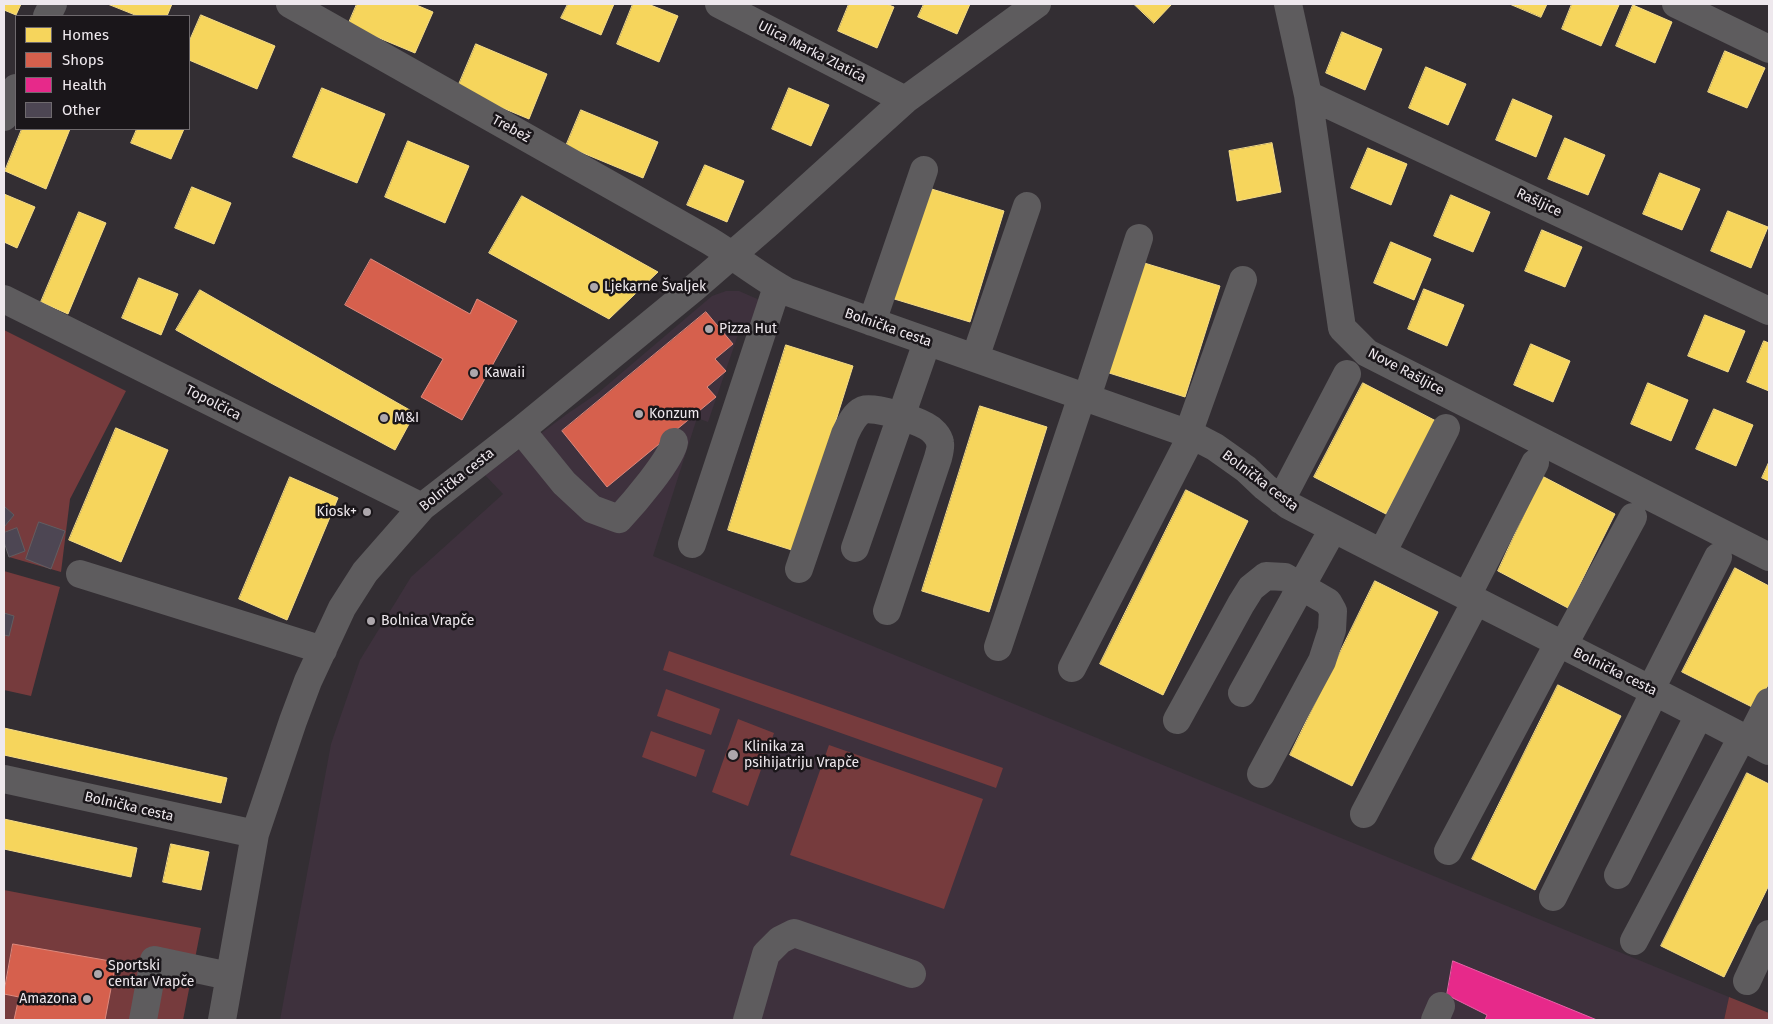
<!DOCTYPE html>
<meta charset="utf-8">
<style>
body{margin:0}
#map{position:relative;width:1773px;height:1024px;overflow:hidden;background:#332e33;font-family:"Fira Sans",sans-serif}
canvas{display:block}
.frame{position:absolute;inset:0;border:5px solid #eee8ed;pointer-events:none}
.legend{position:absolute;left:15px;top:15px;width:175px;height:115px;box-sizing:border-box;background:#1a161a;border:1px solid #6f6a6e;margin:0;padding:6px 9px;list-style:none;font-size:15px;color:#eee8ed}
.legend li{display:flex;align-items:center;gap:10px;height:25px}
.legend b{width:25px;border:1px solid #6f6a6e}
</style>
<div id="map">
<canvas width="1773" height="1024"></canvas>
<div class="frame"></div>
<ul class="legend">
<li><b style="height:14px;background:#f6d55c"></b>Homes</li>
<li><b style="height:14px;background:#d6604d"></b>Shops</li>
<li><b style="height:14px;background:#e7298a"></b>Health</li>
<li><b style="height:14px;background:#4d4653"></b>Other</li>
</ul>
</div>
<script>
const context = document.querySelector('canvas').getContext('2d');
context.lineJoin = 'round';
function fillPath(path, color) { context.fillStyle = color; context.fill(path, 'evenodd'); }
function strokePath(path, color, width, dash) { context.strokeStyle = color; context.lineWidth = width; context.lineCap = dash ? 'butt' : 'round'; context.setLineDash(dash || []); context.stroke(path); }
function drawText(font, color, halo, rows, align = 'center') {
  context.font = font + ' "Fira Sans",sans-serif'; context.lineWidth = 5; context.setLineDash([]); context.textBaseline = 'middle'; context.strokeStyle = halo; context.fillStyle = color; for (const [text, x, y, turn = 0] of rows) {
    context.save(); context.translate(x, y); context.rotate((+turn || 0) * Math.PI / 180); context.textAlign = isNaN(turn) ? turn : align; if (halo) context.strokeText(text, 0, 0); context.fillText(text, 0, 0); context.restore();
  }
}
fillPath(new Path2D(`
 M726 291H739L762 301 752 330 741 326 708 422 697 418 653 556 1729 997 1724 1020H280L331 744 360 660 411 577 503 494 485 475 567 414 598 393 712 296Z`), '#3e313d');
fillPath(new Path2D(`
 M4 330 126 391 70 499 61 572 9 557 24 551 17 529 4 533V527L14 515 5 507 4 508Z
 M4 571 60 587 31 696 4 690Z
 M669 651 1003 768 996 788 663 670Z
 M666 689 720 709 711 735 657 716Z
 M738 719 774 733 748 806 712 792Z
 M651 731 705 750 696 777 642 757Z
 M829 745 983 799 944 909 790 855Z
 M4 890 201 928 183 1020H4Z
 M1729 997 1769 1013V1020H1724Z`), '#763b3d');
const homes = new Path2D(`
 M4 4H21L16 15 4 10Z
 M108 4H172L167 16H138Z
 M357 4H414L433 12 415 53 348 25Z
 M568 4H614L601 35 561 18Z
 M633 4H648L678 16 659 62 617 44Z
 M849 4H886L894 7 877 48 838 31Z
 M924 4H970L957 34 918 17Z
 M1134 4H1172L1154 23Z
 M1510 4H1547L1541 17Z
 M1572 4 1619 5 1601 46 1562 29Z
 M1633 5 1672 22 1655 63 1616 46Z
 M201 15 275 46 257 89 189 60V42Z
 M1342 32 1382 49 1365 90 1326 73Z
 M476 44 547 74 529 119 457 89Z
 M1725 51 1765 68 1747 108 1708 92Z
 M1426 67 1466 84 1448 125 1409 108Z
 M322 88 385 114 357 183 293 157Z
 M789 88 829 105 811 146 772 129Z
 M1513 99 1552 116 1536 157 1496 140Z
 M581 110 658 142 643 178 566 146Z
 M22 129H70L46 189 5 171Z
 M137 129H184L171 159 131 143Z
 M1565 138 1605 155 1588 195 1548 179Z
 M408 141 469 166 445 223 385 197Z
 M1272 143 1281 192 1237 201 1229 151Z
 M1368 148 1407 164 1391 205 1351 188Z
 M705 165 744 181 727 222 687 205Z
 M1660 173 1700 189 1682 230 1643 214Z
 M192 187 231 203 214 244 175 228Z
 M925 187 1004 211 970 322 891 298Z
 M4 194 35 207 17 248 4 242Z
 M1451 195 1490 212 1473 252 1434 236Z
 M522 196 658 272 609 319 489 253Z
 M1728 211 1768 227 1751 268 1711 251Z
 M79 212 106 223 68 314 41 302Z
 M1542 230 1582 247 1565 287 1525 271Z
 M1391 242 1431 259 1414 300 1374 283Z
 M1141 262 1220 286 1185 397 1106 372Z
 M139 278 178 294 161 335 122 318Z
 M1424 289 1464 305 1447 346 1408 329Z
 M200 290 415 413 395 450 269 382 176 330Z
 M1705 315 1745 331 1728 372 1688 356Z
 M1764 341 1769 343V391L1747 382Z
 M1531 344 1570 361 1553 402 1514 385Z
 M786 345 853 366 795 551 728 530Z
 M1363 383 1436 421 1386 514 1314 477Z
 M1648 383 1688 400 1671 441 1631 424Z
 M980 406 1047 427 989 612 922 591Z
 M1714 409 1753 425 1736 466 1696 449Z
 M116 428 168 450 121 562 69 540Z
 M1769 462V481L1762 478Z
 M1542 476 1615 514 1568 608 1498 571Z
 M290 477 338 498 287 620 239 599Z
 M1186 490 1248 521 1163 695 1100 664Z
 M1735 568 1769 586V683L1756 709 1682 672Z
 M1375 581 1438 612 1352 786 1290 755Z
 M1558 685 1621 716 1535 890 1472 859Z
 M4 728 227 778 221 803 4 755Z
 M1747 773 1769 784V885L1724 977 1661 946Z
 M4 819 137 848 131 877 4 849Z
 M171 844 209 852 201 890 163 882Z`);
fillPath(homes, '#f6d55c');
strokePath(homes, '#f4db88', 1);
const shops = new Path2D(`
 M371 259 470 314 477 299 517 321 462 420 421 397 443 359 345 305Z
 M706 312 733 344 715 359 726 371 707 387 716 397 607 487 562 431Z
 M13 944 116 962 105 1020H14L19 997 4 994Z`);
fillPath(shops, '#d6604d');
strokePath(shops, '#dd897d', 1);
const health = new Path2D(`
 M1453 961 1597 1020H1485L1487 1015 1447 995Z`);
fillPath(health, '#e7298a');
strokePath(health, '#e962a8', 1);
const building = new Path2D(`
 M5 507 14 515 4 527V508Z
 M39 522 65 531 51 569 26 559Z
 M17 528 25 551 9 557 4 542V533Z
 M4 613 14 616 9 636 4 635Z`);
fillPath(building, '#4d4653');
strokePath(building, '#615e62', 1);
strokePath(new Path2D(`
 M290 4 708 240C735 256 760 277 788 292L1192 435 1215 447 1246 469 1265 487 1288 505C1448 588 1610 667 1769 751
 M719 4 905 100
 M1288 4 1308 95 1342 328 1367 353 1769 557
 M1676 4 1769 49
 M47 16 53 4
 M1308 95 1769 311
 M4 117 16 88
 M4 299 422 507
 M872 322 924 170
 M975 358 1027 206
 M1087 397 1139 238
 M521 430 564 483 592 509 619 519C632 505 672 459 674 442
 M1188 434 1243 280
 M1281 500 1347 374
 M692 544 777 287
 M855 548 927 342
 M1382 553 1446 428
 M799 569 845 434C849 426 854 414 863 410 875 406 915 420 926 426 932 429 939 436 940 443 941 447 939 454 938 458L887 611
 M80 574 323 650
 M1467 596 1535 463
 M1563 646 1633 517
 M998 647 1082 396
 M1072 668 1192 435
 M1651 689 1718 557
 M1242 693 1333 529
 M1177 720 1241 604 1251 588 1266 576 1285 577 1328 602 1333 611 1332 630 1322 661 1261 774
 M1749 741 1769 702
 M4 779 255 834
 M1364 814 1476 601
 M1448 851 1558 644
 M1618 875 1699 715
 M1553 897 1655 691
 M1634 941 1742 737
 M1747 981 1769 934
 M143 1020 154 960 229 976
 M222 1020 255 834 293 721 308 681 342 608 365 572 422 507 521 430 694 288 769 223 905 100 1037 4
 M747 1020 766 954 780 940 794 933 912 974
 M1435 1020 1441 1006`), '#5e5c5e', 28);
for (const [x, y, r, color] of [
 [594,287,5,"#ada7ac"],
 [709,329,5,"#ada7ac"],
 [474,373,5,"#ada7ac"],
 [639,414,5,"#ada7ac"],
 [384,418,5,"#ada7ac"],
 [367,512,5,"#ada7ac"],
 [371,621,5,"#ada7ac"],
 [733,755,6,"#ada7ac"],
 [98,974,5,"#ada7ac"],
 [87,999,5,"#ada7ac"]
]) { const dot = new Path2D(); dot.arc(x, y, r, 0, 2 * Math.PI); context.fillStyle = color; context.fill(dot); strokePath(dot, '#1a161a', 2); }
drawText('14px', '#eee8ed', '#1a161a', [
 ["Ulica Marka Zlatića",812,52,27],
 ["Trebež",511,129,29],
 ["Rašljice",1539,203,25],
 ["Bolnička cesta",888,328,19],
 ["Nove Rašljice",1406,372,28],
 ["Topolčica",213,403,27],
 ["Bolnička cesta",457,480,-39],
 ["Bolnička cesta",1260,481,37],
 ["Bolnička cesta",1615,672,26],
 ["Bolnička cesta",129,807,13]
]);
drawText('14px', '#eee8ed', '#1a161a', [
 ["Ljekarne Švaljek",604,287],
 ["Pizza Hut",719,329],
 ["Kawaii",484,373],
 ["Konzum",649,414],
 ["M&I",394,418],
 ["Kiosk+",357,512,"right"],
 ["Bolnica Vrapče",381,621],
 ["Klinika za",744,747],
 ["psihijatriju Vrapče",744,763],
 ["Sportski",108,966],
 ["centar Vrapče",108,982],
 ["Amazona",77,999,"right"]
], 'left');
</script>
